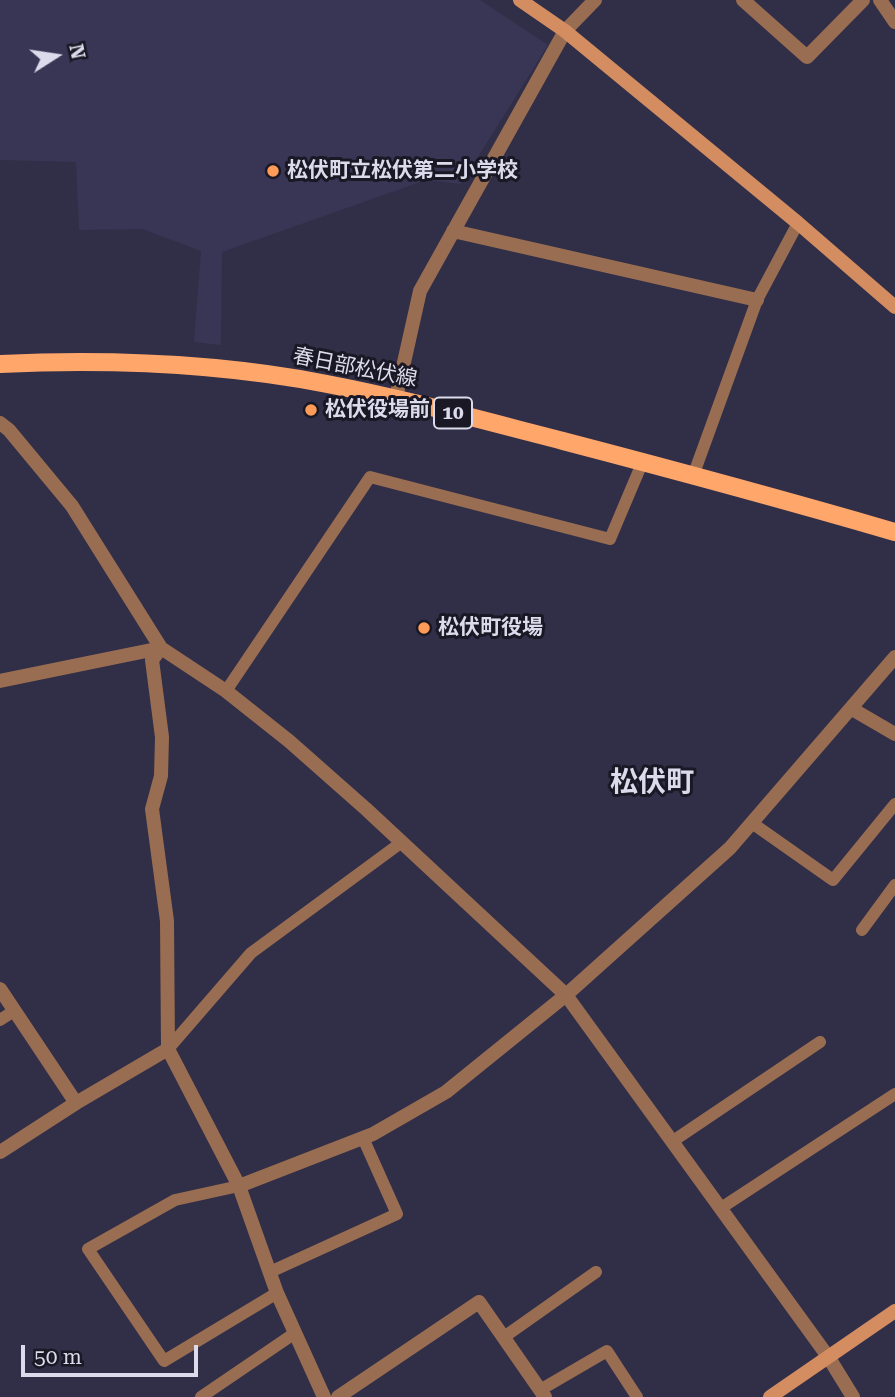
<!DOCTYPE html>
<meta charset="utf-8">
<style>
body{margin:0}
#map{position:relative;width:895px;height:1397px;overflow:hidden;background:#312e47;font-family:"Roboto Serif",serif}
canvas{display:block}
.north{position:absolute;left:21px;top:21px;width:70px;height:70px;-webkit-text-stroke:5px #191824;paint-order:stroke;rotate:78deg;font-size:19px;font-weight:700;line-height:28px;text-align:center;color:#dcdbec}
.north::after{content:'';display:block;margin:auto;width:24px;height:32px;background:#dcdbec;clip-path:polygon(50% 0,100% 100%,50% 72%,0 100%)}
.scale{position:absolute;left:21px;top:1345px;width:177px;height:32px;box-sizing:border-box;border:4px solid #dcdbec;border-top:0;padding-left:9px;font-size:21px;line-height:24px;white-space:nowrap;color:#dcdbec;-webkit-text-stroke:5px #191824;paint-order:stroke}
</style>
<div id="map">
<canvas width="895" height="1397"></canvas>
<div class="north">N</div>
<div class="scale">50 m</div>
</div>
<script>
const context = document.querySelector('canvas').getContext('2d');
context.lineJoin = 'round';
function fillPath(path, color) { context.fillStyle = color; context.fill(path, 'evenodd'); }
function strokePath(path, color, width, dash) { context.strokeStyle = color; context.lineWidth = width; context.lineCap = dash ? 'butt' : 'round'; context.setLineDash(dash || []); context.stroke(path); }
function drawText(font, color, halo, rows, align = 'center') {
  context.font = font + ' "Roboto Serif","Noto Sans JP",serif'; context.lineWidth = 6; context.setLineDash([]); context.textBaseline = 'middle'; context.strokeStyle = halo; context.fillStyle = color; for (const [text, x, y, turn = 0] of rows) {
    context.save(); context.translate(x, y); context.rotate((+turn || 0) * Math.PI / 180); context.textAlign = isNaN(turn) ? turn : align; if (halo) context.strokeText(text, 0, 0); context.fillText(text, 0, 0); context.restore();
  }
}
fillPath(new Path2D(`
 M0 0H480L548 45 461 184 426 180 222 252 221 345 194 342 201 251 142 229 79 230 76 162 0 160Z`), '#393655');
strokePath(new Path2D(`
 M693 476 757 300 798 223
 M226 691 370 477 610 539 643 461
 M752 823 833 880 895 804
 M862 930 895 885
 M0 1020 14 1011
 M168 1049 251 953 402 842
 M673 1141 820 1042
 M239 1186 175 1200 88 1249 164 1361 277 1293
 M721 1208 895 1094
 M270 1272 397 1214 363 1138
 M504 1337 596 1272
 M540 1390 607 1351 637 1397
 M201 1397 295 1333`), '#996d52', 12);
strokePath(new Path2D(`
 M743 0 807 57 863 0
 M880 0 895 22
 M453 231 757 300
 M396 398 420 291 565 31 595 0
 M0 423 9 430 72 506 161 648 226 691 289 741 366 809 566 995 829 1358 853 1397
 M161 648 152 660 162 737 161 776 152 809 167 921 168 1049 239 1186 277 1293 324 1397
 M0 681 161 648
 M852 709 895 734
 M0 989 76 1103
 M0 1152 76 1103 168 1049
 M239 1186 373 1134 446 1092 566 995 730 848 895 657
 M338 1397 479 1302 545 1397`), '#996d52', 14);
strokePath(new Path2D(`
 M520 0 565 31 798 223 895 307
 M770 1397 895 1311`), '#d38d61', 14);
strokePath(new Path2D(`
 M0 364C109 359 219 363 327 384 406 399 485 421 563 441 674 470 785 500 895 532`), '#ffa66b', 18);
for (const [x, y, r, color] of [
 [273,171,7,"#fe9b59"],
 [311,410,7,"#fe9b59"],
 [424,628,7,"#fe9b59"]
]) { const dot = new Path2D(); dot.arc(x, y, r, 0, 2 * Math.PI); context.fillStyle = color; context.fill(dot); strokePath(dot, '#191824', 2.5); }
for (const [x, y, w] of [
 [453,413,38]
]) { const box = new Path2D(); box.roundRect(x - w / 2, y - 15.5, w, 31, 5); context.fillStyle = '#191824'; context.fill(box); strokePath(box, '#dcdbec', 2); }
drawText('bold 19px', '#dcdbec', null, [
 ["10",453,413]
]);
drawText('bold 21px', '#dcdbec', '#191824', [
 ["松伏町立松伏第二小学校",287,171],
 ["松伏役場前",325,410],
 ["松伏町役場",438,628]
], 'left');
drawText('21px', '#dcdbec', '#191824', [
 ["春日部松伏線",355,368,11]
]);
drawText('bold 28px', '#dcdbec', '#191824', [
 ["松伏町",652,783]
]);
</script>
